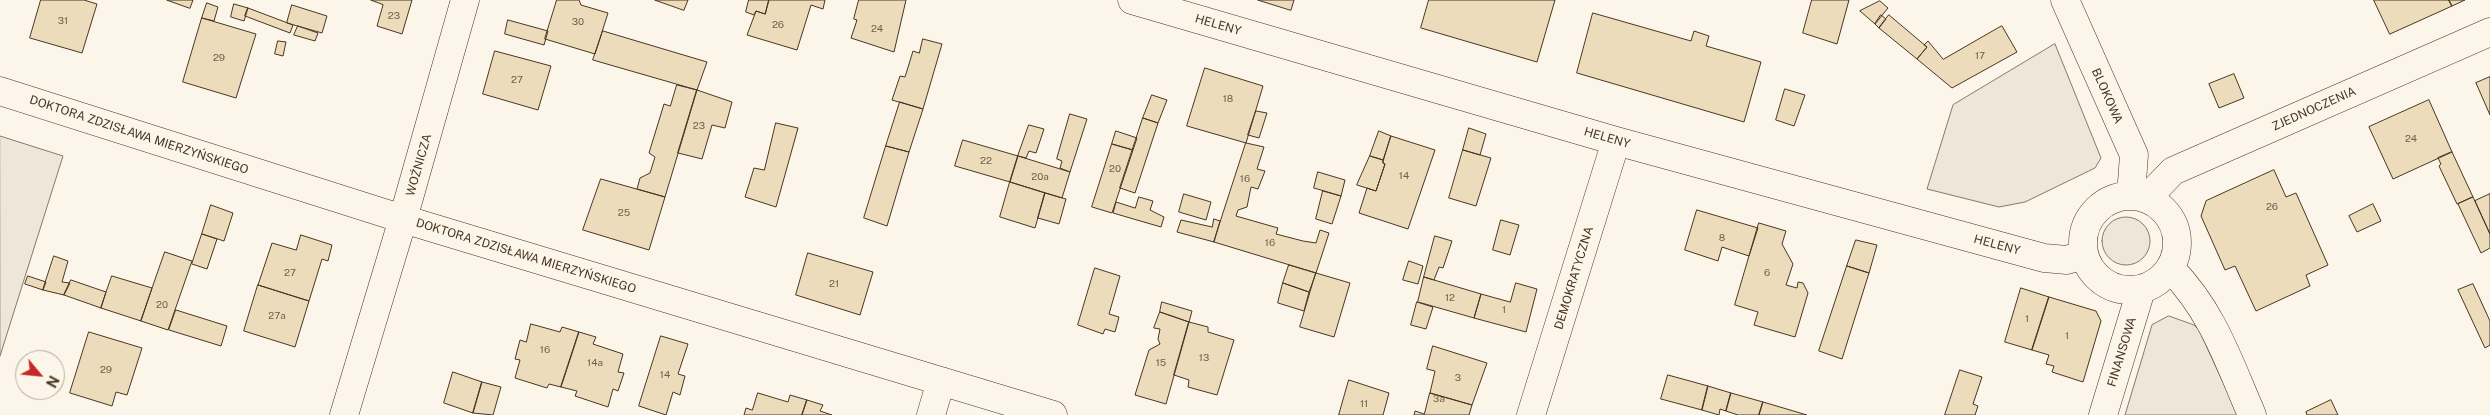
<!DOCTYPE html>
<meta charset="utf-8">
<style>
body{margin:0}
#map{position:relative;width:2490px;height:415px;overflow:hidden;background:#fbf6e9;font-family:"Public Sans",sans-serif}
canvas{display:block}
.north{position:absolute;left:15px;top:350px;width:50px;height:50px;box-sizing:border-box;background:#fbf6e9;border:1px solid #b4a999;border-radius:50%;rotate:118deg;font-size:14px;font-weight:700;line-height:20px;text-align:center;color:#4a3520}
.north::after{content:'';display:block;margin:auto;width:18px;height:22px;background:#c62828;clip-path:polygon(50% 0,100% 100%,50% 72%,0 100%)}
</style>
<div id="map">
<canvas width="2490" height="415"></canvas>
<div class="north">N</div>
</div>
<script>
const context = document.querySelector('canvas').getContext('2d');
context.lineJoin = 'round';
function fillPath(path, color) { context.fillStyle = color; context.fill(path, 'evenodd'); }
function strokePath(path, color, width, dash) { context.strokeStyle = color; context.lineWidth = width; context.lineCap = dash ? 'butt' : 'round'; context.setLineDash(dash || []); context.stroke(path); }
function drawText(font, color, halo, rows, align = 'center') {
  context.font = font + ' "Public Sans",sans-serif'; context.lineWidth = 4; context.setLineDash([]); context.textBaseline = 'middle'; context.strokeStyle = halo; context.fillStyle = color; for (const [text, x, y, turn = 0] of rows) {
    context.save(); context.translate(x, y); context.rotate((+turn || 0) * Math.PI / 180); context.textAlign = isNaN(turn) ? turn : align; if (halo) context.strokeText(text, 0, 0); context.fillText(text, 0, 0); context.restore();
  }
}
const green = new Path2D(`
 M2055 44 2101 158 2095 168 2025 202 1999 207 1927 189 1953 105Z
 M0 136 63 156 0 356Z
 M2102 241a24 24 0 1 1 48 0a24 24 0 1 1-48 0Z
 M2169 316 2194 325 2199 330 2238 415H2125L2152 325Z`);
fillPath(green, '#ede6d9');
strokePath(green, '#887966', 1);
const building = new Path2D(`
 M41 0H84L97 4 82 53 30 38Z
 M167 0H193L190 8Z
 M371 0H412L402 34 377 26 383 5Z
 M557 0H579L581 5 608 13 595 54 545 39Z
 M655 0H688L684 10Z
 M749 0H769L765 14 756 11 754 15 746 12Z
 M769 0H825L823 9 811 5 797 50 747 35 756 11 765 14Z
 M859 0H906L894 52 851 38 857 20 854 19Z
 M1258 0H1294L1291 10Z
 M1429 0H1555L1537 62 1421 28Z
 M1812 0H1849L1837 44 1803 33Z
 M2374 0H2449L2452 6 2390 34Z
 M2449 0H2465L2452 6Z
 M1880 1 1888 8 1875 24 1860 11Z
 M207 3 218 7 214 21 202 18Z
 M234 4 248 8 244 21 231 17Z
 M292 5 327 16 322 33 287 23Z
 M248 8 293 25 290 33 245 16Z
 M1593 13 1691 41 1694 31 1709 36 1706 46 1761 62 1744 122 1577 73Z
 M1881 15 1886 19 1879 28 1875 24Z
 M1889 15 1927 47 1917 59 1879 28Z
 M202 18 256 34 236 98 183 82Z
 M508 20 548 31 544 45 505 34Z
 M298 26 318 33 315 41 294 35Z
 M2002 26 2017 52 1952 88 1917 59 1927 47 1924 45 1928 41 1943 59Z
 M603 31 707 62 697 90 593 60Z
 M923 39 942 44 923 109 892 100 900 76 905 77 913 51 919 53Z
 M278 41 286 42 283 56 275 54Z
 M495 51 551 66 538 110 483 94Z
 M1205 68 1263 86 1246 143 1187 126Z
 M2234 74 2244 98 2219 108 2209 84Z
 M2490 77V115L2476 83Z
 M677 85 697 90 665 197 637 189 640 178 650 173 655 157 649 153 664 104 670 106Z
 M1785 89 1805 95 1794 126 1776 120Z
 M697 90 732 102 725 128 712 125 702 159 678 153Z
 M1152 95 1167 100 1158 123 1143 118Z
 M2429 100 2452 152 2393 179 2369 127Z
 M900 102 923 109 909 152 886 146Z
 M1256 111 1267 113 1259 138 1248 135Z
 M1070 114 1087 119 1070 172 1060 168 1062 161 1057 159Z
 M1143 118 1158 123 1135 193 1120 188Z
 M776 123 798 128 776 207 745 197 754 168 764 170Z
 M1029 125 1044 129 1036 153 1029 151 1026 158 1018 156Z
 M1469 128 1486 134 1480 155 1463 150Z
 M1116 131 1137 138 1133 150 1112 144Z
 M1379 131 1391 136 1383 160 1370 156Z
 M1391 136 1435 150 1408 229 1359 213 1367 188 1376 191 1385 164 1383 163Z
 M963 140 1018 156 1010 182 955 166Z
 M1246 143 1264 147 1257 169 1265 171 1258 189 1251 187 1247 207 1238 210 1236 216 1278 228 1276 234 1303 241 1316 243 1320 230 1329 233 1316 273 1214 242Z
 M1112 144 1133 150 1112 213 1092 207Z
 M886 146 909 152 887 226 864 218Z
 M1463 150 1491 158 1476 206 1449 198Z
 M2452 152 2473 197 2457 204 2439 166 2441 164 2438 158Z
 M1018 156 1070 172 1062 198 1010 182Z
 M1370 156 1383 160V163L1385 164 1376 191 1357 185Z
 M2274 170 2286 197 2296 193 2328 265 2306 275 2310 286 2256 311 2235 266 2225 270 2201 216 2206 201Z
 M1318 172 1345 180 1341 196 1314 188Z
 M601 179 665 197 649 250 583 230Z
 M1010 182 1045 193 1035 228 1000 217Z
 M1323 191 1341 196 1332 224 1316 219Z
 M1045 193 1066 199 1059 224 1038 218Z
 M1184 194 1211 202 1206 220 1179 212Z
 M2490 194V234L2475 201Z
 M1139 197 1153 201 1150 210 1164 217 1161 227 1113 213 1116 202 1135 208Z
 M2473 197 2490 234V248L2481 253 2458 204Z
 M2373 204 2381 221 2357 232 2349 216Z
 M211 205 233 213 224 241 202 234Z
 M1697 210 1758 228 1749 256 1722 247 1718 261 1685 250Z
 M1214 219 1220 221 1214 242 1177 232 1181 220 1212 227Z
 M1501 220 1519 225 1510 255 1493 250Z
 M1759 223 1786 231 1782 244 1793 264 1786 285 1797 288 1798 282 1803 283 1808 293 1795 337 1754 325 1758 312 1735 305Z
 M202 234 217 239 207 269 192 264Z
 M301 235 332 245 328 261 322 259 309 301 258 285 272 243 296 250Z
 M1435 236 1452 241 1443 268 1439 267 1434 280 1424 277Z
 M1856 240 1877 245 1869 273 1847 266Z
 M165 252 192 261 168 330 141 321Z
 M808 253 873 272 860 315 796 295Z
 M54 256 68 261 62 282 70 283 64 295 43 290Z
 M1409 261 1423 266 1418 284 1403 280Z
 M1289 265 1316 273 1309 292 1283 283Z
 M1847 266 1869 273 1842 359 1819 351Z
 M1095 268 1120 276 1109 314 1119 317 1115 332 1105 329 1103 334 1078 325Z
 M1316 273 1350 283 1334 337 1300 327Z
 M28 276 46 282 43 290 25 284Z
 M112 276 152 288 141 321 101 308Z
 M1424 277 1481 294 1474 318 1418 302Z
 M71 280 106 292 101 308 64 295Z
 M1283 283 1309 292 1304 311 1278 303Z
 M1516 283 1537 289 1526 332 1474 318 1481 294 1510 302Z
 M2473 284 2490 321V345L2485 348 2458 290Z
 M258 285 309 301 295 347 244 331Z
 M2021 288 2049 297 2032 350 2005 342Z
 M2049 297 2096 311 2101 321 2083 382 2052 372 2054 366 2046 364 2049 355 2032 350Z
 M1162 302 1192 311 1189 322 1160 312Z
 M1417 302 1433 307 1426 329 1411 325Z
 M176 310 227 326 221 346 169 330Z
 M1160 312 1189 322 1166 404 1135 395 1149 350 1160 344 1158 339 1160 329 1154 328Z
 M1189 322 1208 327V332L1234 340 1217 395 1188 387 1189 380 1174 375Z
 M531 324 560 332 562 327 579 332 561 387 549 384 547 388 515 378 520 360 515 359 520 340 526 342Z
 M89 332 142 348 127 395 116 392 112 406 70 393Z
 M579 332 596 337 593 344 623 354 618 372 624 373 618 391 613 389 608 407 575 396 577 391 561 387Z
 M661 336 688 344 678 374 685 376 680 395 673 392 666 415 639 406Z
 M1433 346 1487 363 1472 405 1430 393 1435 371 1427 369Z
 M1960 370 1982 377 1973 404 1978 406 1975 415H1945Z
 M453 372 482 382 473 413 444 403Z
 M1668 375 1708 386 1702 410 1661 399Z
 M1349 380 1389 393 1383 415H1339Z
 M482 382 501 387 493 415 473 413Z
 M1708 386 1731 393 1726 411 1720 409 1719 415 1702 410Z
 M758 393 788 402 790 395 807 400 802 415H744L746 408 752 410Z
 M1430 393 1472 405 1469 415H1414L1415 411 1424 414Z
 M1731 393 1763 402 1759 415H1738L1726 411Z
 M807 400 823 405 820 411 832 415H802Z
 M2331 400 2338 415H2307L2306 412Z
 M1763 402 1807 415H1759Z`);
fillPath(building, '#ecdcbc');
strokePath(building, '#4a3520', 1);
const minor = new Path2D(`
 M1132 0 1616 141 2044 258 2067 260 2084 254
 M2065 0 2134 155 2131 195
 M0 91 403 219 1053 415
 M2083 243a47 47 0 1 1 94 0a47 47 0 1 1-94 0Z
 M2147 198 2173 171 2490 32
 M2171 269C2213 312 2228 360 2252 415
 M344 415 403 219 465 0
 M931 415 941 381
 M1531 415 1616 141
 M2103 415 2141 290`);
strokePath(minor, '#4a3520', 29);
strokePath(minor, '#fbf6e9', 28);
drawText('10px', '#725f47', null, [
 ["23",394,16],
 ["31",63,21],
 ["30",578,22],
 ["26",778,25],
 ["24",877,29],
 ["17",1980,56],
 ["29",219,58],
 ["27",517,80],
 ["18",1228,99],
 ["23",699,126],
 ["24",2411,139],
 ["22",986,161],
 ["20",1115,169],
 ["14",1404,176],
 ["20a",1040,177],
 ["16",1245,179],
 ["26",2272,207],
 ["25",624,213],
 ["8",1722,238],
 ["16",1270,243],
 ["27",290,273],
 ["6",1767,273],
 ["21",834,284],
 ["12",1450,298],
 ["20",162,305],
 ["1",1504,310],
 ["27a",277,316],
 ["1",2027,319],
 ["1",2067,336],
 ["16",545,350],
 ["13",1204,358],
 ["14a",595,363],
 ["15",1161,363],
 ["29",106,370],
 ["14",665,375],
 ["3",1458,378],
 ["3a",1439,399],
 ["11",1364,404]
]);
drawText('12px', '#4a3520', '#fbf6e9', [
 ["HELENY",1218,25,16],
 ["BLOKOWA",2107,96,66],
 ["ZJEDNOCZENIA",2314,109,-24],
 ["DOKTORA ZDZISŁAWA MIERZYŃSKIEGO",139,135,18],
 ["HELENY",1607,138,16],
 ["WOŹNICZA",419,165,-74],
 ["HELENY",1997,245,15],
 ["DOKTORA ZDZISŁAWA MIERZYŃSKIEGO",526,256,17],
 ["DEMOKRATYCZNA",1574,278,-73],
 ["FINANSOWA",2122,352,-73]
]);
</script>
